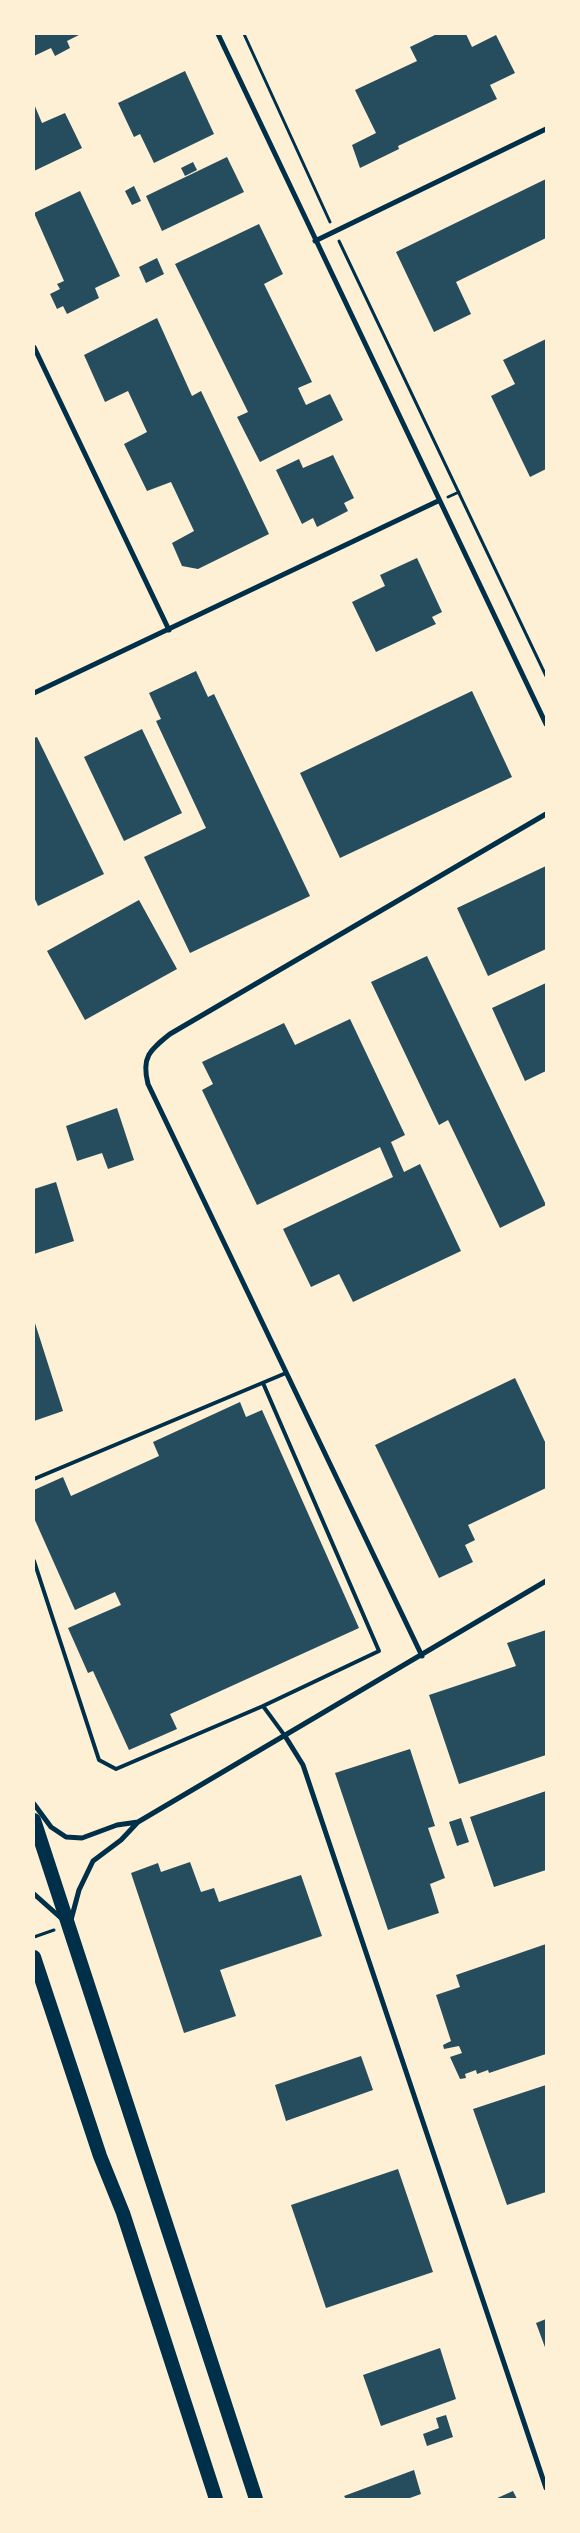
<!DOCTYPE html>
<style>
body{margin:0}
#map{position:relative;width:580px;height:2533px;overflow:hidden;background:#fdf0d5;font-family:"Open Sans",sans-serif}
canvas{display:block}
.frame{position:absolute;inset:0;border:35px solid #fdf0d5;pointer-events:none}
</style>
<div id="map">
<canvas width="580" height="2533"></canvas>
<div class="frame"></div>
</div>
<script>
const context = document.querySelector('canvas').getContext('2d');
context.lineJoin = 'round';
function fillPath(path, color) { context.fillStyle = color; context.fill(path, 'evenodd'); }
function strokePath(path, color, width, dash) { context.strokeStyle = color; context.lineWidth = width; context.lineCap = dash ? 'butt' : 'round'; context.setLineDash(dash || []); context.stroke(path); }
fillPath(new Path2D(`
 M34 34H81L67 41 70 48 55 56 51 48 34 56Z
 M437 34H466L472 47 496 35 515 73 490 85 497 99 398 146 399 149 360 168 352 145 376 133 355 90 417 61 410 47Z
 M185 71 214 134 154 163 140 134 134 137 118 103Z
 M34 104 42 123 65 113 82 148 34 171Z
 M227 157 244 192 162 231 146 196Z
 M193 162 197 170 185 176 181 168Z
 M546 179V238L456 282 471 314 434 332 396 252Z
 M134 186 141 201 132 205 125 191Z
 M80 191 120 276 95 288 99 298 67 314 63 306 57 309 50 294 60 289 57 284 64 281 34 213Z
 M259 224 283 274 264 284 312 382 298 388 306 405 330 394 343 420 260 462 237 417 248 412 175 264Z
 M157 258 164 274 146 283 139 267Z
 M157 318 192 396 201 391 269 534 198 569 182 566 172 543 194 531 171 482 147 491 124 444 147 432 128 391 105 402 84 355Z
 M546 339V469L530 477 491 396 515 384 503 360Z
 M333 455 354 498 344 503 348 511 317 527 313 518 302 524 276 470 299 459 303 468Z
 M417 558 442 612 432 617 436 624 376 652 352 602 385 586 380 575Z
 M196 671 208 697 214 694 310 896 190 953 144 857 206 828 156 721 161 719 149 693Z
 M472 691 512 777 340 858 300 773Z
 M142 729 182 813 124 841 84 757Z
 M37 737 104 874 38 906 34 897V738Z
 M546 866V949L488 976 457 908Z
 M139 900 177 969 85 1020 47 951Z
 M427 956 546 1205 500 1228 448 1120 439 1125 371 982Z
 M546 983V1071L525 1081 492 1008Z
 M350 1019 405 1135 391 1142 404 1172 420 1164 461 1251 353 1302 339 1274 311 1287 283 1229 393 1177 380 1147 257 1205 202 1090 213 1084 202 1062 284 1023 295 1045Z
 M117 1108 134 1160 108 1169 102 1153 77 1161 66 1126Z
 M56 1182 74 1241 34 1254V1189Z
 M34 1320 63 1411 34 1421Z
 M515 1378 546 1444V1488L468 1525 475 1540 465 1545 473 1562 439 1578 375 1445Z
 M240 1402 246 1417 262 1410 359 1628 170 1714 177 1729 129 1750 93 1671 88 1673 68 1628 121 1605 115 1592 75 1610 34 1518V1490L63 1477 71 1496 159 1456 153 1442Z
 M546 1630V1755L459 1784 429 1695 516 1666 507 1643Z
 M410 1749 435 1826 428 1828 445 1878 430 1884 439 1913 388 1930 335 1773Z
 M546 1791V1870L494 1887 470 1817Z
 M461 1818 469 1842 457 1846 449 1822Z
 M190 1862 201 1892 214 1888 219 1902 301 1875 322 1936 220 1970 236 2016 184 2033 131 1873 158 1863 161 1872Z
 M546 1944V2054L489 2073 488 2070 477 2074 476 2070 465 2074 466 2078 460 2079 450 2057 462 2053 459 2046 444 2049 443 2045 451 2041 436 1995 460 1987 456 1975Z
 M361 2056 373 2090 286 2121 275 2085Z
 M546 2085V2192L507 2205 473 2109Z
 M398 2169 433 2272 326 2308 291 2205Z
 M546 2319V2350L536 2323Z
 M440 2348 456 2399 381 2426 363 2375Z
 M446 2415 453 2437 427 2446 423 2434 439 2428 436 2418Z
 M414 2470 421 2494 407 2499H346L344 2496Z
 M513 2491 517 2499H495Z`), '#264d5e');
strokePath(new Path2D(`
 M244 34 330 222
 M339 241 546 676
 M448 497 459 492
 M34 1937 54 1930`), '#003049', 3);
strokePath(new Path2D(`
 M34 1479 286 1373
 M34 1561 99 1760 116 1769 263 1706 285 1736
 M263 1706 379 1651 263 1383`), '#003049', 4);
strokePath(new Path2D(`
 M218 34 546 724
 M315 241 546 129
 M34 347 169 630
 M34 693 438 501
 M422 1656 148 1084C141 1057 150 1050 170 1034L546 814
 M285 1736 303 1765 546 2488
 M34 1804 51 1827 66 1837 82 1838 117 1825 138 1822
 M34 1894 61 1918
 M71 1920 79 1890 93 1861 121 1840 138 1822 546 1581`), '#003049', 5);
strokePath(new Path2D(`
 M34 1820 256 2499
 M34 1957 100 2156 123 2213 216 2499`), '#003049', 14);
</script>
